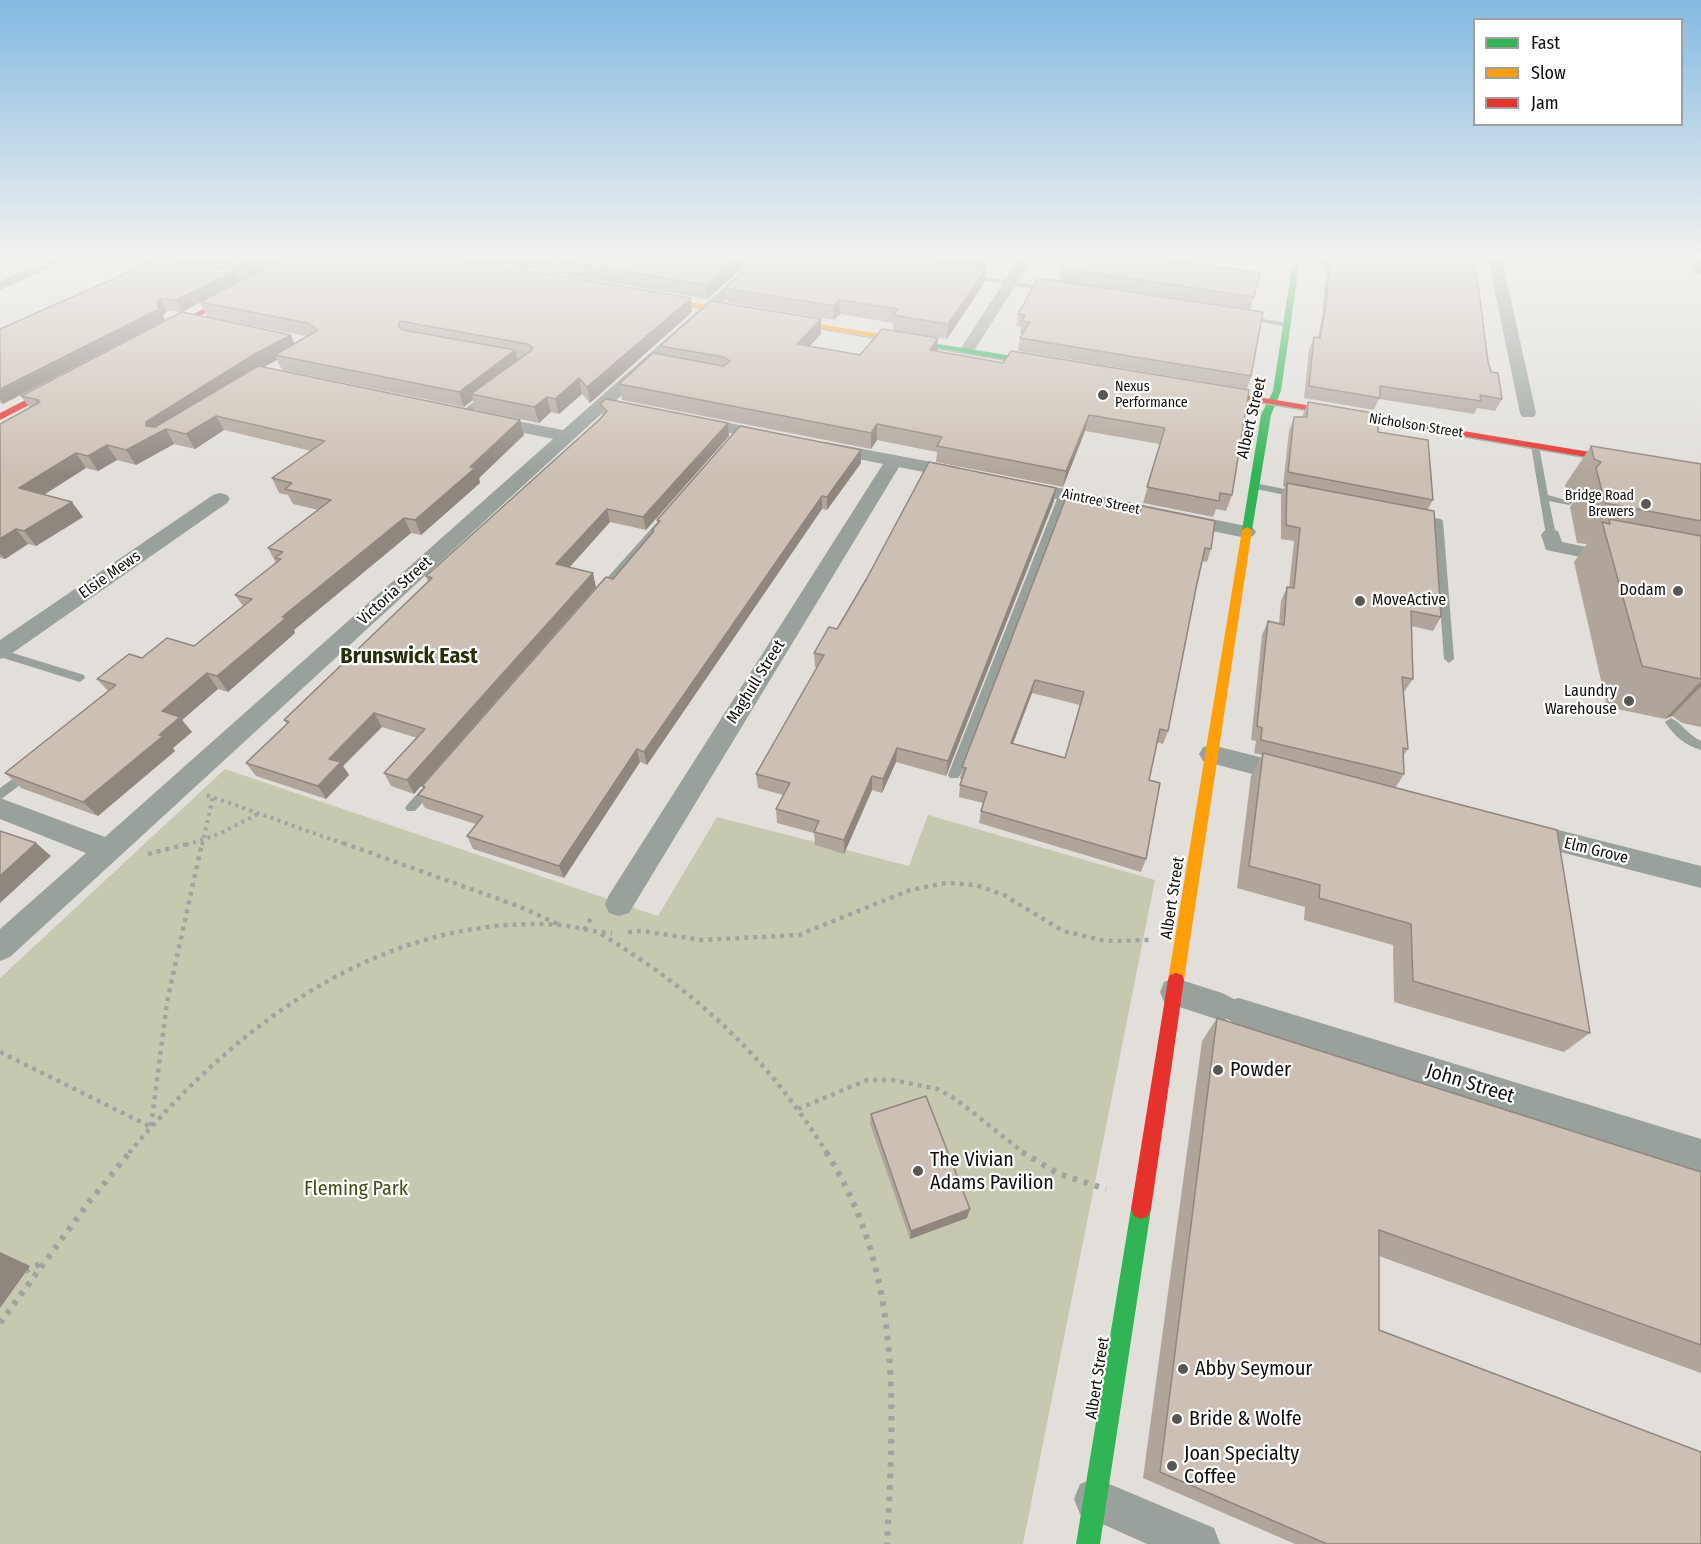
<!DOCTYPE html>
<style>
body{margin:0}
#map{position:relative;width:1701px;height:1544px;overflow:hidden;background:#e2dfda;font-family:"Fira Sans Condensed",sans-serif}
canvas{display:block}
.legend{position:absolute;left:1473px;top:18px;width:210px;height:108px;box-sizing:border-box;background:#fff;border:2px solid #9f9f9d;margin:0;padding:8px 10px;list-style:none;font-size:18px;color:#0f0e0b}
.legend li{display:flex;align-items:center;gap:12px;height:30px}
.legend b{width:30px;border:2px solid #9f9f9d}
</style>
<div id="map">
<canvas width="1701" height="1544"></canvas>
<ul class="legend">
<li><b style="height:8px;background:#30b455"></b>Fast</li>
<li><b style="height:8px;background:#ff9f0a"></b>Slow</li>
<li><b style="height:8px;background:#e5322d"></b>Jam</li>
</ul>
</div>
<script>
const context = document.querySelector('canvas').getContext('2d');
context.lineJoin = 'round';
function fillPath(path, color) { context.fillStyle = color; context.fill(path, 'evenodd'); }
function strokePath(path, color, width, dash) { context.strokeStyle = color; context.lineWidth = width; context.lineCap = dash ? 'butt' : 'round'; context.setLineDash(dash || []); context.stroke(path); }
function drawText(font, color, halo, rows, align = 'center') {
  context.font = font + ' "Fira Sans Condensed",sans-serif'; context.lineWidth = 4.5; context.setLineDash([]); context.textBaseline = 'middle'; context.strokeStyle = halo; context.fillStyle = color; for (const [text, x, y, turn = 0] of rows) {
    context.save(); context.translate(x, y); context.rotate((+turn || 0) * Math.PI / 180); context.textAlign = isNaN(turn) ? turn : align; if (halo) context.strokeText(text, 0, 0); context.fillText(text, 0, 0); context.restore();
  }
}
fillPath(new Path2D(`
 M225 769 658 916 717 817 909 866 928 815 1155 880 1023 1544H0V978Z`), '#c6c9b0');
strokePath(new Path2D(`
 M207 795 347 845
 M186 845 219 834 258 814
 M202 845 213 797`), '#a0a39f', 4, [3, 4.5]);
strokePath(new Path2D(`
 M343 843 518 906 558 924
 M148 854 191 843
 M584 930 593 915
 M628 932 642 931 702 940 799 935 910 890 946 883 976 885 1004 895 1063 931 1105 941 1150 940
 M601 934C698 993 767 1057 827 1153
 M0 1052 151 1127
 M798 1109 867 1080H892L938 1089 957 1100 1024 1153
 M151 1126 167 1002 202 843
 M129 1153C225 1038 353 936 508 925 528 924 548 923 567 926 582 928 597 933 612 933`), '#a0a39f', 4.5, [4, 5]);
strokePath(new Path2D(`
 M826 1152C903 1272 894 1408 887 1544
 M1022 1152 1059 1174 1106 1189
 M25 1271 40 1264
 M0 1323 89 1202 130 1152`), '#a0a39f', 6, [4.5, 7]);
fillPath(new Path2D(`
 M125 259H142L169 265 166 267Z
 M221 272 260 279 263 281 260 283 219 275V273Z
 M970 275 1047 287 1050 289 1047 291 968 278V276Z
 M1246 316 1287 323 1290 325 1287 327 1244 319 1243 318Z
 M485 393 492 395 466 417H460V413Z
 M1535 443 1539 446 1548 495 1573 502 1569 505 1549 501 1556 535 1551 538 1546 535 1531 446Z
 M1254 483 1300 492 1304 495 1300 498 1251 488V484Z
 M1063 491 1067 494 960 775 958 778H950L948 775 1059 494Z
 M1420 515 1441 519 1443 521 1454 659 1449 663 1444 659 1434 523 1417 520 1415 518Z
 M662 519 665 520V524L606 592H598V588L659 520Z
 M0 649 84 675 85 678 80 682 0 657Z
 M1671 718C1682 723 1688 735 1701 741V750C1685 745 1674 736 1665 722Z
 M28 768 32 770 34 773 32 776 0 800V788Z
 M431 781 435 783 437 786 435 789 415 811H407L405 808 407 805 427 783Z`), '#99a19c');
fillPath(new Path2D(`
 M51 259H69L0 290V281Z
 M756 259H770L10 957 0 961V929L86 853 0 819V798L105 837 553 439 481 424 478 420 481 416 487 415 563 430Z
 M1019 259H1032L972 354H962L959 351Z
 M1488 259H1502L1536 413 1534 417H1522L1520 413Z
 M1689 259H1701V275L1696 274Z
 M694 416 770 431 779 436 770 441 688 425 685 421Z
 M826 442 958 467 967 473 958 479 899 467 629 913 619 916 609 913 605 904 609 895 883 464 820 451 817 447 820 443Z
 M1020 480 1246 526 1253 528 1256 532 1253 536 1246 538 1013 490 1011 486 1013 482Z
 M220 493 227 495 230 499 227 503 8 656 0 659V640L213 495Z
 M1551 529 1558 531 1562 542 1622 554 1625 558 1622 562 1615 564 1546 550 1541 535 1544 531Z
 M1212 745 1299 767 1303 774 1299 781 1290 784 1203 761 1199 754 1203 747Z
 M1527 822 1701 866V888L1517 841 1514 833 1517 825Z
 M1175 978 1222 993 1234 999 1239 998 1701 1139V1173L1239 1026 1227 1019 1222 1021 1164 1002 1160 992 1164 982Z
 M1095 1478 1214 1528 1220 1544H1147L1080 1514 1074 1499 1080 1484Z`), '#99a19c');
fillPath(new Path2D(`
 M1293 259H1300L1281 391 1271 415 1252 530 1247 533 1242 530 1261 415 1273 391Z
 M882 335 1050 362 1054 365 1050 368 885 339H882Z
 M1590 452 1701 471V477L1587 457 1585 455Z
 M1141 1199 1148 1202 1151 1209 1100 1544H1076L1131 1209 1134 1202Z`), '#30b455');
fillPath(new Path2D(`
 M648 295 885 335 889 337 885 339 645 299 644 297Z
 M1247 527 1252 530 1184 980 1182 985 1176 987 1170 985 1168 980 1242 530Z`), '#ff9f0a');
fillPath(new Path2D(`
 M297 259H306L159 338 152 336Z
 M65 380 69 383 68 385 0 420V413Z
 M1204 388 1590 452 1595 455 1590 458 1201 393V389Z
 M1176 973 1182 975 1184 980 1151 1209 1148 1216 1141 1219 1134 1216 1131 1209 1168 980 1170 975Z`), '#e5322d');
strokePath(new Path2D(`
 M674 304 719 312
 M805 326 890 341
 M920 346 1020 363
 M1230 398 1322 413
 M1364 420 1600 460`), '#a2a5a2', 1.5);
fillPath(new Path2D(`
 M172 259H458L692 312 590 403 582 394 559 414 551 412 539 423 476 410 473 400 464 407 282 370 277 360 263 367 524 435 479 478 480 483 421 535 411 533 294 630 295 633 228 692 218 689 182 720 192 732 173 748 175 751 98 816 21 788 5 773 108 691 97 679 142 658 194 646 243 606 235 595 276 563 268 548 318 510 293 504 288 495 279 493 272 478 311 451 224 430 195 449 174 444 136 465 117 460 98 471 86 468 44 494 83 517 36 546 28 544 5 559 0 558V424L30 408 21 396 295 343 306 336 207 317 200 302 182 312 167 311 163 315 165 320 3 404 0 403V329L172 260ZM236 274 250 276 240 282Z
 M470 259H752L707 299Z
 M757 259H991L985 268 984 283 947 339 893 330V323L840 314 834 320 727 302 725 288Z
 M1319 259H1473L1488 362 1491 372 1502 399 1495 411 1477 408 1474 414 1379 399 1374 410 1304 398 1309 349 1314 337 1318 338 1322 316 1326 267 1318 266Z
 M1061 268 1254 297 1250 310 1251 376 1247 389 1018 351 1020 338 1023 334 1020 333 1021 327 1016 326 1018 314 1059 281Z
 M821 319V334L810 346 860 355 937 352 1003 363 1249 390 1232 495 1226 511 1216 509 1213 517 1143 503 1160 444 1085 431 1063 487 936 462 937 452 877 440 871 449 622 400 619 384 661 355 660 346Z
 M1308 402 1378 432 1433 500 1428 509 1441 617 1433 631 1411 626 1413 679 1404 692 1408 749 1403 756 1404 774 1396 787 1590 1033 1564 1052 1394 1002 1393 945 1304 920 1305 907 1237 888 1251 776 1262 755 1254 753 1256 741 1251 740 1262 635 1268 621 1279 624 1281 601 1287 587 1289 588 1294 541 1281 539V496L1285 487 1283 486 1289 431 1294 417H1302Z
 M600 404 729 436 646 530 610 522 569 567 596 587 414 794 391 786 384 773 417 738 382 727 343 766 349 775 326 799 256 776 246 763 287 724 284 720 428 582 426 576 599 420 603 416Z
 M1591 446 1701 464V727L1682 723 1672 716 1665 719 1607 707 1574 562 1587 544 1577 543 1570 507 1574 501 1568 498 1565 485Z
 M861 450V463L827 510 822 509 647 765 640 762 564 878 473 849 467 836 476 824 425 808 418 795 424 789 422 786 613 579 652 533V530L657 524V520Z
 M1054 501 946 776 896 762 882 793 872 790 844 854 815 845 814 833 777 823 776 809 783 795 758 788 756 774 817 668 815 667 814 653 837 629Z
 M1140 512 1211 549 1207 562 1202 561 1168 731 1163 744 1157 742 1149 780 1146 859 1141 872 979 823 981 811 983 803 959 797 960 785 962 780 960 779 962 767ZM1032 693 1080 705 1065 758 1013 744Z
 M1217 1018 1701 1172V1373L1379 1256V1330L1701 1544H1295L1143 1478 1202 1041Z
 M871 1114 967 1218 910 1239 870 1124Z`), '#afa59b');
fillPath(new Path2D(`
 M250 259H283L251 276 244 262Z
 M735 259H752L707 299 706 285Z
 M984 259H991L981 274 983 261Z
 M986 269 984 283 947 339 948 324Z
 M235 271 240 282 182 312 176 300Z
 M691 298 692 312 590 403 587 387Z
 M160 299 167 311 163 315 165 320 3 404 0 399V389Z
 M839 300 840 314 834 320V306Z
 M821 319V334L797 360V344Z
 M291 335 297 349 275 355 277 360 260 369 166 429 174 444 136 465 126 450 146 426V422L253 355Z
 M938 338 937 354 930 350Z
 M515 350 519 365 471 394 473 400 464 407 459 392Z
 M579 378 582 394 559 414 555 399Z
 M547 397 551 412 539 423 534 407Z
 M1089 415 1085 431 1063 487 1066 471Z
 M216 416 224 430 195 449 186 434Z
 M520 420 524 435 479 478 480 483 421 535 415 520 470 467Z
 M728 423 729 436 646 530 643 517Z
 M877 424V440L871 449V433Z
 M107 445 117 460 98 471 88 456Z
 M861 450V463L827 510V497Z
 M76 453 86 468 31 503 19 488Z
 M1056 488 1054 501 946 776 948 761Z
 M822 496V509L647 765 644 752Z
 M72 502 83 517 36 546 24 531Z
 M607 509 610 522 560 578 556 564Z
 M404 518 411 533 294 630 295 633 228 692 217 676 282 617Z
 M16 529 28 544 5 559 0 554V539Z
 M593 573 596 587 414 794 407 780Z
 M207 673 218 689 182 720 192 732 173 748 175 751 98 816 83 802 159 735 162 711Z
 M1035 680 1032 693 1008 756 1011 743Z
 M1701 681V686L1672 716 1665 719Z
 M374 713 382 727 343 766 349 775 326 799 318 786 329 759Z
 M897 748 896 762 882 793 883 779Z
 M637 749 640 762 564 878 559 866Z
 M872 776V790L844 854V840Z
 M36 843 51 856 0 903V876Z
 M970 1209 967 1218 910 1239 911 1231Z
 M0 1252 30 1266 0 1308Z`), '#8f867e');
const building = new Path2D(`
 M158 259H167L235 271 176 300 160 299 157 303 159 309 0 389V329Z
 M227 259H250L244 262Z
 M283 259H458L691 298 587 387 579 378 555 399 547 397 534 407 471 394 532 350V347L527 344 400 321 398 326 403 330 515 350 459 392 275 355 318 330 308 323 200 302Z
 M550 259H735L706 285Z
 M757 259H925L986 269 948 324 893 315 898 309 839 300 834 306 725 288Z
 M1066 259H1164L1260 273 1254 297 1061 268Z
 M1330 259H1473L1479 290 1488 362 1491 372 1498 373 1502 399 1480 395 1481 401 1380 386V398L1309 386 1314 337 1320 338 1326 304Z
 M1045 279 1263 312 1251 376 1020 338 1030 322 1022 321 1025 315 1018 314 1037 280Z
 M711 301 821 319 797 344 860 355 882 329 938 338 930 350 1003 363 1011 351 1249 390 1232 495 1220 493 1219 501 1147 487 1165 428 1089 415 1066 471 937 446 942 437 877 424 871 433 619 384 653 353 723 366 728 363 730 361 724 357 660 346Z
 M182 312 291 335 253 355 146 422V426L155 427 258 366 520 420 470 467 475 468 415 520 404 518 282 617 286 618 217 676 207 673 162 711 180 717 159 735 163 736 83 802 5 773 116 685 97 679 129 654 142 658 167 638 194 646 252 599 235 595 281 559 275 558 283 552 268 548 331 500 285 489 292 483 272 478 325 441 216 416 186 434 166 429 126 450 107 445 88 456 76 453 19 488 72 502 24 531 16 529 0 539V424L40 402 36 401 39 400 21 396Z
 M606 399 728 423 643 517 607 509 556 564 593 573 407 780 384 773 425 729 374 713 329 759 341 762 318 786 246 763 289 722 284 720 432 578 426 576 599 420 607 411 600 404Z
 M1308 402 1379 414 1378 432 1428 440 1433 500 1288 472 1294 417H1307Z
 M740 426 861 450 827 497 822 496 644 752 637 749 559 866 467 836 483 816 418 795 425 787 422 786 606 577 613 579 654 531 652 530 660 521 657 520Z
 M1591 446 1701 464V521L1605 503 1596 468 1601 462 1594 459Z
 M929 462 1056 488 948 761 897 748 883 779 872 776 844 840 814 832 819 821 776 809 790 783 756 774 824 655 814 653 829 627 837 629 867 578Z
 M1287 483 1434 511 1441 617 1411 611 1413 679 1402 677 1408 749 1403 748 1404 774 1261 740 1262 728 1257 726 1268 621 1284 625 1287 587 1294 588 1300 528 1286 525Z
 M1065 500 1140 512 1142 506 1215 521 1211 549 1205 548 1196 588 1168 731 1160 729 1149 780 1160 783 1146 859 981 811 987 792 960 785 966 768 962 767ZM1035 680 1084 692 1065 758 1011 743Z
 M1609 519 1701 536V679L1642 666 1602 522 1610 524Z
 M1263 753 1557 830 1590 1033 1413 981 1411 924 1319 898 1320 885 1249 866Z
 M0 831 36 843 0 876Z
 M1217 1018 1701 1172V1345L1379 1230V1330L1701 1452V1544H1327L1160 1472Z
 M926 1096 970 1209 911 1231 871 1114Z`);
fillPath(building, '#ccc0b4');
strokePath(building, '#8f867e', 1.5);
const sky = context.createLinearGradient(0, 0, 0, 476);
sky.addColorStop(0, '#84bae2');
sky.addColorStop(0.54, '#f2f1ee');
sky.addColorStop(1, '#f2f1ee00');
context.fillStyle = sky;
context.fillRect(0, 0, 1701, 476);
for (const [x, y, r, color] of [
 [1103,395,6,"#595753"],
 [1646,504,6,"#595753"],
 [1678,591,6,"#595753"],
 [1360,601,6,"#595753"],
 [1629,701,6,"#595753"],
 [1218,1070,6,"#595753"],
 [918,1171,6,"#595753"],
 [1183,1369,6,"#595753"],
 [1177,1419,6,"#595753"],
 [1172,1466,6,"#595753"]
]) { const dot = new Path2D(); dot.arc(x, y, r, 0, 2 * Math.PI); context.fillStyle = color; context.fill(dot); strokePath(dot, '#fff', 2); }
drawText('14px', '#0f0e0b', '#fff', [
 ["Nexus",1115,387],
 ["Performance",1115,403],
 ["Bridge Road",1634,496,"right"],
 ["Brewers",1634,512,"right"]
], 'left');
drawText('14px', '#0f0e0b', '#fff', [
 ["Nicholson Street",1416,426,9],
 ["Aintree Street",1101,502,12]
]);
drawText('16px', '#0f0e0b', '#fff', [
 ["Albert Street",1252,418,-77],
 ["Elsie Mews",110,575,-35],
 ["Victoria Street",395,591,-42],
 ["Maghull Street",756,682,-58],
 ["Elm Grove",1596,851,14],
 ["Albert Street",1173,898,-81],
 ["Albert Street",1098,1378,-81]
]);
drawText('16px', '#0f0e0b', '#fff', [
 ["Dodam",1666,591],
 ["MoveActive",1372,601,"left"],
 ["Laundry",1617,692],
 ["Warehouse",1617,710]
], 'right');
drawText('20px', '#0f0e0b', '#fff', [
 ["Powder",1230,1070],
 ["The Vivian",930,1160],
 ["Adams Pavilion",930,1183],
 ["Abby Seymour",1195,1369],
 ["Bride & Wolfe",1189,1419],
 ["Joan Specialty",1184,1454],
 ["Coffee",1184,1477]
], 'left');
drawText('20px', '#0f0e0b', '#fff', [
 ["John Street",1470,1084,17]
]);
drawText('20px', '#454c1a', '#fff', [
 ["Fleming Park",356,1189]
]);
drawText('bold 22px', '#252f09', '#fff', [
 ["Brunswick East",409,657]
]);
</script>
